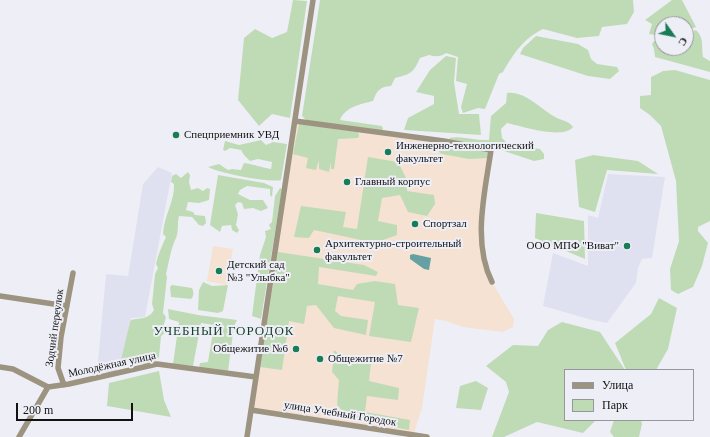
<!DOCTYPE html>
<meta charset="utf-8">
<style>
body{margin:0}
#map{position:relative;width:710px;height:437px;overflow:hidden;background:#eeeff6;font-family:"Times New Roman",serif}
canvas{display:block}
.legend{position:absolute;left:564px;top:369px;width:130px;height:52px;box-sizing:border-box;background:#eeeff6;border:1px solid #96979c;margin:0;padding:5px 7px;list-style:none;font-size:12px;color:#121214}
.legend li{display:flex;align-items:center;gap:8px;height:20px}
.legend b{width:20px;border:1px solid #96979c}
.north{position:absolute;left:654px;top:16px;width:40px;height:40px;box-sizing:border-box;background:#eeeff6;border:1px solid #96979c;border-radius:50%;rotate:123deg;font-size:11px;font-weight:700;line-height:16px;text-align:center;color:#121214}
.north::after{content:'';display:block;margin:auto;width:14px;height:18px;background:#197c55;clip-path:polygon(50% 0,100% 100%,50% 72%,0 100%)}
.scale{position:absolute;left:16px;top:403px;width:117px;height:18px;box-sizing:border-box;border:2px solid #121214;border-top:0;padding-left:5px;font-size:12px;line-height:14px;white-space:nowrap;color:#121214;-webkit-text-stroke:3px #eeeff6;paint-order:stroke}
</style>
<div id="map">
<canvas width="710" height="437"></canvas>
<ul class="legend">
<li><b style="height:5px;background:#9d9381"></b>Улица</li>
<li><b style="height:11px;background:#bfdbb6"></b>Парк</li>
</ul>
<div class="north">С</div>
<div class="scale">200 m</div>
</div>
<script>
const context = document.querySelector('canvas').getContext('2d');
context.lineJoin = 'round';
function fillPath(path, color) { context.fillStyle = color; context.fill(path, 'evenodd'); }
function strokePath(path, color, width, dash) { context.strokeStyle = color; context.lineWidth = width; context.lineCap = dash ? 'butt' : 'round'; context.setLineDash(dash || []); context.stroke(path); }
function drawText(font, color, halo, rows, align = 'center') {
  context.font = font + ' "Times New Roman",serif'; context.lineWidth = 4; context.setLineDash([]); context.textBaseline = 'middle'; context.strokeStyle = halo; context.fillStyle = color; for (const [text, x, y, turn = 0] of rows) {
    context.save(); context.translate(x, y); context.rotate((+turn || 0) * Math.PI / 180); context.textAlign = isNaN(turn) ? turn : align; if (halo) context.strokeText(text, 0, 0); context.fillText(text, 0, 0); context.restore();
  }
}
fillPath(new Path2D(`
 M158 167 172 173 145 317 131 318 122 361 115 372H97L106 274 128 276 143 184Z
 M608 174 665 177 652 258 642 259 638 268 636 283 607 323 592 320 543 306 553 253 588 266V215L598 218Z`), '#e0e1f0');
fillPath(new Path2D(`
 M295 121 491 150 481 236 487 274 514 319 513 327 503 332 463 327 446 321 435 319 422 408 414 433 251 410Z
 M213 246 233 249 227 285 207 281Z`), '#f5e2d2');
fillPath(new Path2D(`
 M293 0 307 1 290 118 272 114 259 126 238 100 244 38 255 29 272 38 287 32Z
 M320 0H633L634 12 627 24 602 27 599 36 577 38 543 29C523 39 514 53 503 72L499 74 485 109 478 108 463 113 461 107 467 84 456 81 458 57 446 53C441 57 435 57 429 55L420 58C413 74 410 74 395 78L391 86C379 87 377 91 373 101 361 104 345 107 340 120L382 126 383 129 381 131 306 120 302 116Z
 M672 0H682L696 27 686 31V24H662V36L649 34 652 24 645 20Z
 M696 30C705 39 701 47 703 57L710 61V72L655 57 654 49 652 44 654 41 662 43V48H686V34Z
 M536 36 578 44 588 50 591 59 597 64 617 67 619 71 610 79 588 76 520 54 523 48Z
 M446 56 456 58 454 82 459 114H479L481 135 404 130 408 118 434 104V96L416 92 430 70Z
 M675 70 710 80V221L698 227V231L708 243 702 266 693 287 678 294 671 290 670 269 679 241 676 181 661 126 650 115 640 108V96L651 95V77L663 71Z
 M507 93C526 91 541 110 557 118 563 121 569 121 573 127 563 140 521 126 507 123L501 129 502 138 507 143 540 149 544 154V159L534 161 498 149 451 141 449 138C461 135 476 141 489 140L491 116 506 103Z
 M299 124 358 132 359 136 358 138 338 139 334 169H331V162L329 172 319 169V160L316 170 306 168 308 158 293 154Z
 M261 140 266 145 273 142 287 144 281 180C270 183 218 173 208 167L219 164 228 170 232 169 241 170 244 163C248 163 265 168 271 169L272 162 258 159 250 161 244 155 241 150 230 148 225 151 223 150 225 141 239 145Z
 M441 143 488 151V158L469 159 442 154 439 152Z
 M593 155 638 161 658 174 607 170 595 212 579 207 575 160Z
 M368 157 398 162 407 180V191L434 195 435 204 427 216 408 212 400 195 382 198 378 221 397 225V235L375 243 314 230 309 238 294 237 301 206 346 212 343 227 357 229Z
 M188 172 190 175 189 182 191 190 198 188 203 191 207 188 210 189 209 200 199 203 188 202 186 210 193 212 195 215 205 216 206 223 203 226 199 225 192 217 179 216C177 223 179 232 176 238 171 248 169 262 166 274L167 277 163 313 166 317 163 328 166 332 161 336 159 357 155 362 146 364 121 360 130 322 131 320C141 318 149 319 154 310L152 304 155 274 158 268 156 264C158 254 162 246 166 237L163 234C164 215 175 201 174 184L171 182 172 176 176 174 181 178Z
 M218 175 264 183 273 187 272 197 270 195V189L247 186 240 190 238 194 250 200H263L268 208 261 211 253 208 244 209 242 203 238 202 235 205 238 214 236 225 239 230 237 233 232 230 231 225 222 226 220 232 210 225Z
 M280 188 282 189 261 319 252 316 260 255 266 237 265 231 271 229 269 225 272 222 275 196Z
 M536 213 584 221 585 259 535 238Z
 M278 252 364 265 378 272 376 276 319 267 318 284 353 290 357 284 375 281 395 284 398 305 419 308 411 342 369 336 375 302 338 296 335 311 341 316 368 320 366 335 334 328 316 305 307 306 304 324 289 321 282 370 260 367Z
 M203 282 212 286 228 285 223 311 218 313 198 310 199 290Z
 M172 285 192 288C194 292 194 296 191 299L171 297 170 287Z
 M659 298 677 308 668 349 656 370H626L615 343 651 314Z
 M168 309 198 315 237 320 234 326 228 371 199 368 200 363 208 362 214 325 201 323 193 366 173 364 179 322 169 319Z
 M562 322 600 332 625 370H565V420H596L583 433 537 422 504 437H492L509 392 506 382 486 366 513 345 538 346 548 330Z
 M334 350 344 358 371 363 369 381 399 388 398 400 367 396 365 412 410 420 409 430 350 419 337 405 339 380 332 372Z
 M159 371 164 400 171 417 107 406 109 383Z
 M476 381 488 388 481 410 456 408 460 386Z
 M614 420H641L642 424 639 437H614L610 432Z`), '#bfdbb6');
fillPath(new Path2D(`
 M413 254 431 258 429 270 424 269 410 259V255Z`), '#65a1a2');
strokePath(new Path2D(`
 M295 121 444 141 491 150C485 192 472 242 492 282
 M0 296 67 306
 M0 367 13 369 48 387 69 384 157 364 256 377
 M64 385 58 368 61 337 73 273
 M251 410 427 437
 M19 437 48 387
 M247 437 313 0`), '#9d9381', 5.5);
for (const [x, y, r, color] of [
 [176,135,4,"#197c55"],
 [388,152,4,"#197c55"],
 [347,182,4,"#197c55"],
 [415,224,4,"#197c55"],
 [627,246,4,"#197c55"],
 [317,250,4,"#197c55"],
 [219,271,4,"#197c55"],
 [296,349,4,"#197c55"],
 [320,359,4,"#197c55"]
]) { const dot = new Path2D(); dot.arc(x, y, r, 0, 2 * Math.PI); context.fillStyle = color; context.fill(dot); strokePath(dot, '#eeeff6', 1.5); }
drawText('11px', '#121214', '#eeeff6', [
 ["Спецприемник УВД",184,135],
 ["Инженерно-технологический",396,146],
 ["факультет",396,159],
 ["Главный корпус",355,182],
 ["Спортзал",423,224],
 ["Архитектурно-строительный",325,244],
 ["факультет",325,257],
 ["ООО МПФ \"Виват\"",619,246,"right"],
 ["Детский сад",227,265],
 ["№3 \"Улыбка\"",227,278],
 ["Общежитие №6",288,349,"right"],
 ["Общежитие №7",328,359]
], 'left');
drawText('11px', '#121214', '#eeeff6', [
 ["Зодчий переулок",55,328,-82],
 ["Молодёжная улица",112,365,-12],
 ["улица Учебный Городок",340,414,9]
]);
context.letterSpacing = '1px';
drawText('13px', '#103c29', '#eeeff6', [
 ["УЧЕБНЫЙ ГОРОДОК",224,332]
]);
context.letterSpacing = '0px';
</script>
